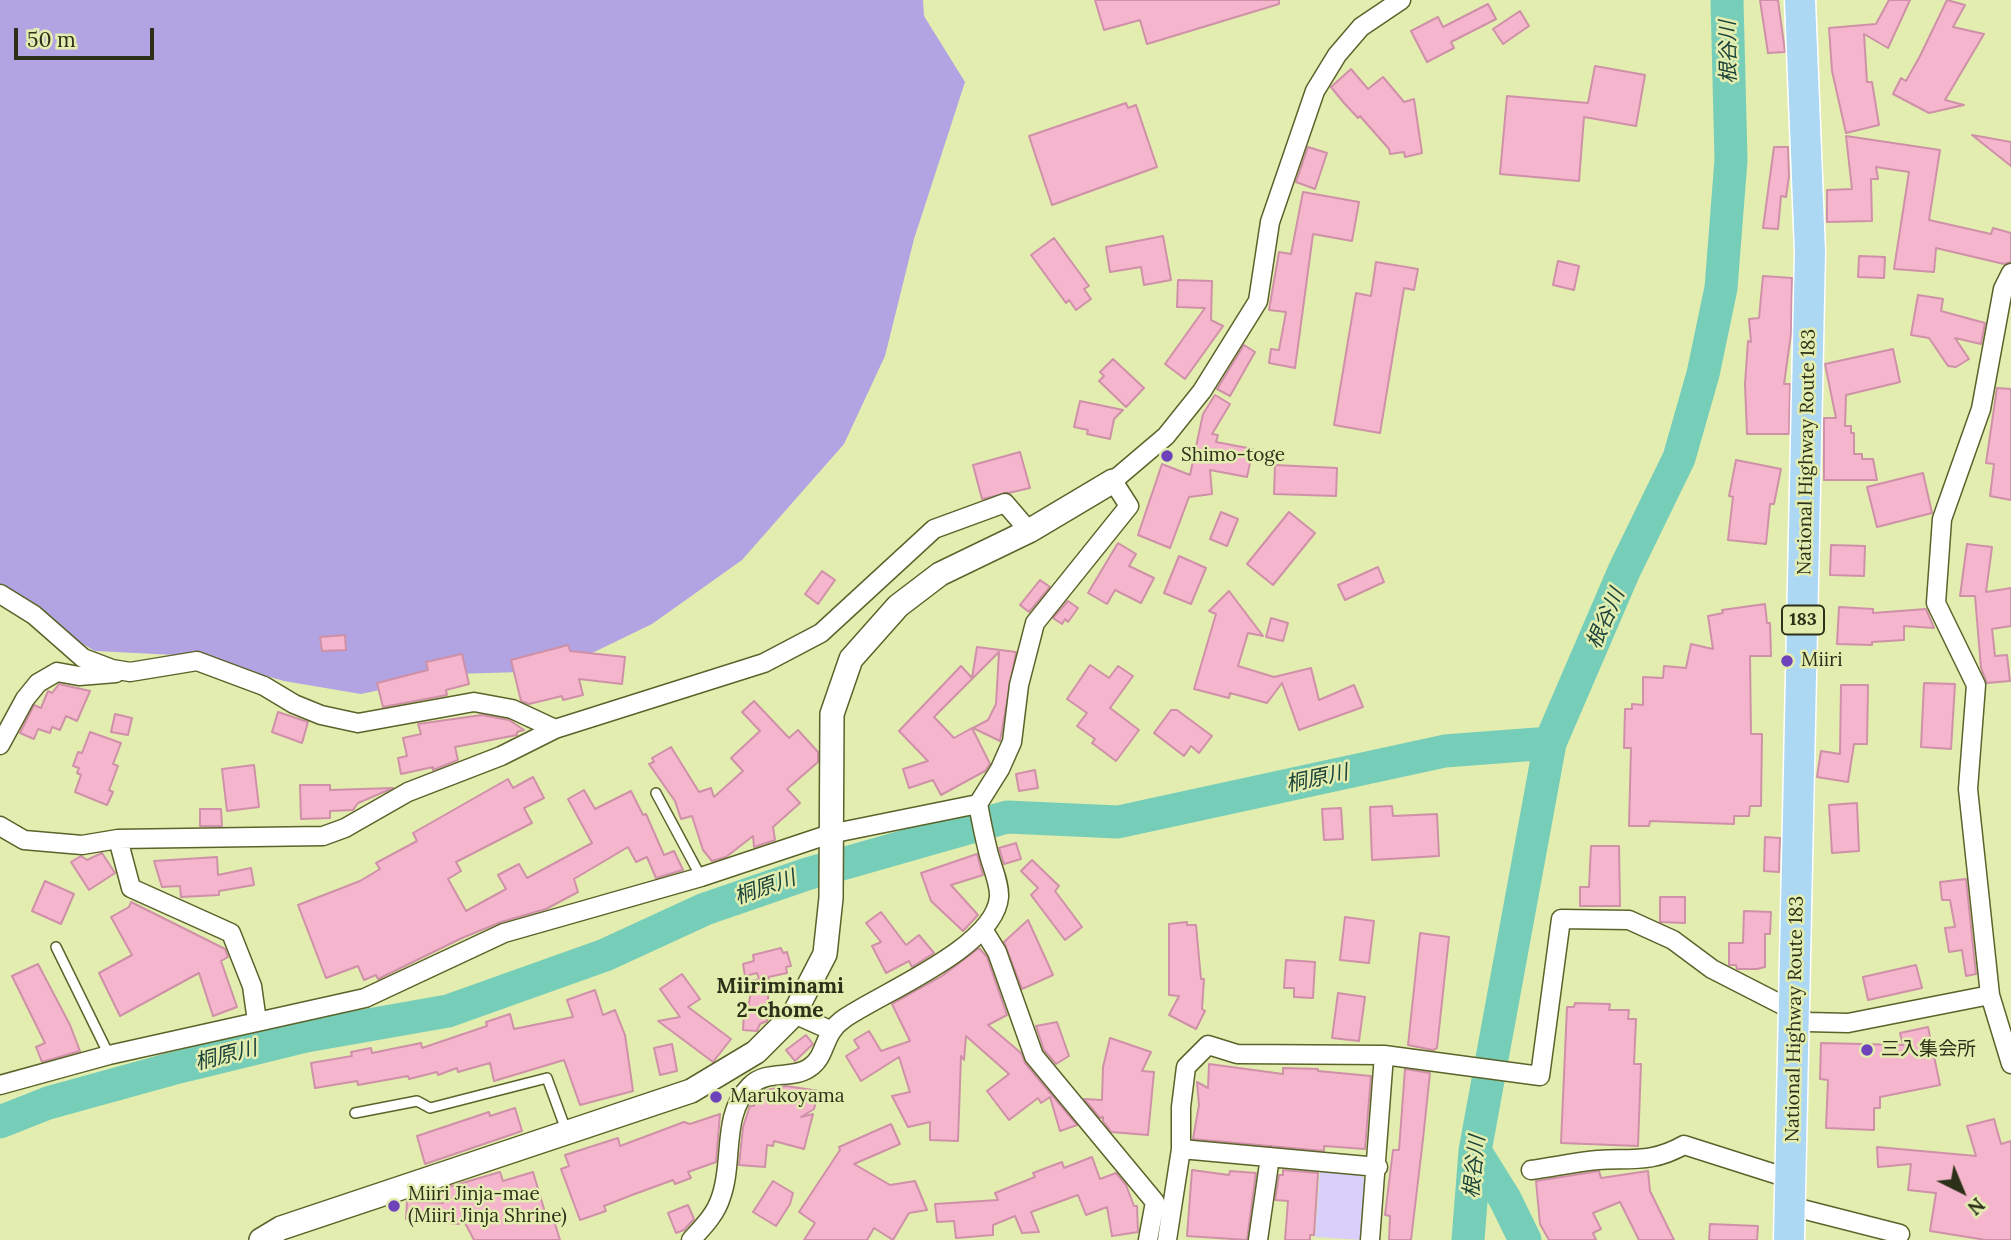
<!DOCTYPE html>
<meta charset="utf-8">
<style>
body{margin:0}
#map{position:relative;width:2011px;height:1240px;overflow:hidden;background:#e3edb0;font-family:Lora,serif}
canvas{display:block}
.north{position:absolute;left:1927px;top:1156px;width:70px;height:70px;-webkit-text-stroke:5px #e3edb0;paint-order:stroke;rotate:137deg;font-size:19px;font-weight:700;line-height:28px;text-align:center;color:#2d3018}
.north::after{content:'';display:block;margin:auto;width:24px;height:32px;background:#2d3018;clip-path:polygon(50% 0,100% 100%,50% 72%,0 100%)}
.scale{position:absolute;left:14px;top:28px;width:140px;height:32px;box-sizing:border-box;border:4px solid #2d3018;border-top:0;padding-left:9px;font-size:21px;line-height:24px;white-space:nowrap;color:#2d3018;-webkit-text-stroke:5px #e3edb0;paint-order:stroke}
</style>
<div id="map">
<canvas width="2011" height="1240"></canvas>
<div class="north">N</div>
<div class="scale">50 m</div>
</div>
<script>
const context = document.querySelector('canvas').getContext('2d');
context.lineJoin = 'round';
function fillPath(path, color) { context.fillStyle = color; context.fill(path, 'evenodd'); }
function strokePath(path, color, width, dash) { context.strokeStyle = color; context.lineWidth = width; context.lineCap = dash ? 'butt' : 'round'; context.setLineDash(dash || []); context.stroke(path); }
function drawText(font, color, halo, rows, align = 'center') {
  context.font = font + ' Lora,"Noto Sans JP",serif'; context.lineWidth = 5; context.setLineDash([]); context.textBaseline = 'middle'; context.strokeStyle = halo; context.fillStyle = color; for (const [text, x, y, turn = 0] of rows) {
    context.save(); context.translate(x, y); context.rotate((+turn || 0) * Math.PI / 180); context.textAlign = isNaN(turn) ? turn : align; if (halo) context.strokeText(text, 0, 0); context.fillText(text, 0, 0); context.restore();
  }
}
fillPath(new Path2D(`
 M1320 1171 1358 1172 1367 1182 1362 1240 1315 1237Z`), '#d9cffb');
fillPath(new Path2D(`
 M0 0H923L924 16 965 82 914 239 885 356 844 444 742 560 652 624 555 671 454 674 361 694 284 681 196 656 95 651 23 610 0 586Z`), '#b2a3e2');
strokePath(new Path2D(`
 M0 1122 48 1103 171 1069 306 1036 448 1011 605 955 705 909 807 874 1007 817 1118 822 1445 751 1550 743
 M1475 1151 1505 1199 1525 1240
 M1468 1240 1475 1151 1550 743 1624 571 1679 458 1703 374 1721 288 1731 160 1727 0`), '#77ceb8', 33);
const building = new Path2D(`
 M1095 0H1279V4L1147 44 1140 20 1104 30Z
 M1760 0H1778L1785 52 1768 53Z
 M1889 0H1910L1888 48 1864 34 1867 82H1872L1879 125 1846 133 1832 71 1829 28 1876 24Z
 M1947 0 1965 5 1953 27 1984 34 1945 100 1964 105 1929 113 1893 94 1901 78 1906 81 1920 56Z
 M1488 4 1496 19 1451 42 1454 48 1427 62 1411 31 1438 17 1443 27Z
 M1520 11 1529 26 1503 44 1493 29Z
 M1595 66 1645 75 1636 126 1584 117 1579 181 1500 174 1507 96 1588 103Z
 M1351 69 1368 89 1383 77 1404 102 1414 99 1422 153 1405 157 1404 152 1390 154 1389 149 1360 116 1358 118 1344 103 1331 87Z
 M1126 103 1128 108 1136 105 1157 167 1052 205 1029 136Z
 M1972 135 2011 142V166Z
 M1846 136 1940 150 1929 220 1991 234 1993 228 2011 233V262L2004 264 1936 248 1934 272 1894 269 1909 172 1876 167 1878 179H1871L1872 221 1827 222V190L1852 189Z
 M1308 147 1327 153 1315 189 1296 182Z
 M1774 147H1788L1789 176 1786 197 1781 196 1778 229 1763 228Z
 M1303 192 1359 202 1352 241 1313 234 1295 368 1269 363 1271 349 1279 350 1286 312 1269 310 1279 252 1291 254Z
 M1163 236 1171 280 1144 285 1141 267 1110 272 1106 247Z
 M1054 238 1089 286 1084 289 1091 299 1076 310 1069 300 1066 303 1031 255Z
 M1859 256 1885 257 1884 278 1858 277Z
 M1558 261 1579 266 1574 290 1553 285Z
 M1376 262 1418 269 1414 290 1404 288 1380 433 1334 425 1356 293 1371 296Z
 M1763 276 1792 278 1791 334 1784 384H1790L1789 434H1747L1745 384 1748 341 1751 342 1749 319 1759 318Z
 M1178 280 1212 281 1211 320 1223 326 1185 379 1165 364 1205 308 1177 307Z
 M1918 295 1943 299 1941 311 1985 323 1981 344 1955 338 1969 359 1956 367 1948 366 1929 338 1911 335Z
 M1244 345 1255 352 1230 396 1217 389Z
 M1893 349 1900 382 1846 395 1845 426H1851V433H1854V454H1862V459H1873L1877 480H1824V418H1836L1825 364Z
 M1113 359 1144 388 1126 407 1099 381 1104 376 1100 372Z
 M1997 388 2011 389V500L1990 496 1994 464 1986 463Z
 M1215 395 1230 404 1212 434 1218 435 1216 442 1253 449 1247 477 1210 470 1212 494 1189 497 1170 548 1138 535 1162 464 1190 475 1203 414Z
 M1080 401 1123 410 1114 419 1110 439 1087 434 1088 430 1074 427Z
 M1020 452 1030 488 982 499 973 465Z
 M1736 460 1781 469 1774 504H1770L1766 544 1728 540 1733 497 1729 496Z
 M1275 465 1337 468 1336 496 1274 494Z
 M1923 473 1932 513 1877 527 1867 487Z
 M1221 512 1238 519 1227 546 1210 539Z
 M1289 512 1315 533 1273 585 1247 564Z
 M1118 543 1136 554 1129 566 1154 578 1141 603 1115 590 1107 604 1088 593Z
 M1967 544 1992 547 1986 592 2011 588V626L1992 629 1995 656 2007 655 2010 681 1987 683 1981 668 1975 596H1960Z
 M1831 545 1865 546 1864 576 1830 575Z
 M1179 556 1206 568 1191 604 1164 593Z
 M1378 567 1384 582 1345 600 1338 585Z
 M822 571 835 580 818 604 805 594Z
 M1040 580 1050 587 1029 612 1020 605Z
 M1229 591 1263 636 1248 633 1238 666 1274 677 1311 668 1319 700 1354 685 1363 707 1299 730 1282 683 1267 703 1230 693 1229 698 1194 689 1216 614 1209 611Z
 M1068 601 1078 608 1068 622 1065 619 1062 624 1053 618Z
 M1765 604 1767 623H1770L1771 656H1750L1751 734H1762L1761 806H1750L1749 816H1734V824L1650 821 1649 826H1629L1631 748H1624L1625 709H1632V704L1643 705V677L1663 678 1664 666 1686 668 1691 644 1713 649 1708 616 1723 613 1722 610Z
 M1839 607 1873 609V613L1926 609 1934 628 1904 626V640L1872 642V645L1837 644Z
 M1271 618 1288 623 1283 641 1266 637Z
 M345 635 346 650 322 651 320 637Z
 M568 645 570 651 625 657 622 684 579 679 583 695 563 700 562 696 529 704 521 701 511 660Z
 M977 647 1016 652 1000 741 973 728 988 720 996 704 999 652 934 717 954 738 972 728 990 764 985 771 941 795 933 780 909 788 903 769 928 761 899 731 961 666 972 678Z
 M462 654 469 684 446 690 447 695 383 707 377 683 428 670 426 662Z
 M1090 665 1109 678 1118 666 1133 676 1110 708 1139 730 1116 761 1092 743 1095 739 1077 726 1087 713 1067 699Z
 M1924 683 1955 684 1951 749 1921 747Z
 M59 684 90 691 77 721 66 716 60 730 52 727 50 733 38 729 34 739 20 733 34 705 41 708 48 691 52 693Z
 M1841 685H1868L1867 744H1854L1848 782 1817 777 1821 751 1840 754Z
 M754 701 789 738 798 730 818 752V762L787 789 800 803 773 827 775 840 754 847 753 836 726 857 712 861 703 850 692 816 681 819 675 801 649 764 654 762 652 758 671 747 699 792 711 788 714 797 743 771 731 758 760 731 742 712Z
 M1171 710H1177L1212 736 1199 753 1191 746 1184 756 1154 733Z
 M278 712 308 722 302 743 272 732Z
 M115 714 132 718 128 735 111 732Z
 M482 715 509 720 524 730 517 732V735L455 747 458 760 433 770V767L401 774 398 758 407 756 403 738 421 734 418 724Z
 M90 732 121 743 113 764 118 766 109 790 113 792 107 805 75 792 81 775 77 773 79 768 73 766 78 752 82 753Z
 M254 765 259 807 227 811 222 769Z
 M1035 770 1038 788 1019 791 1016 774Z
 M533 777 544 798 524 808 532 823 456 862 461 871 448 879 466 911 506 889 498 875 519 864 527 878 592 843 568 799 584 790 595 809 631 791 643 815 646 814 664 855 674 851 683 870 656 878 647 857 636 862 628 847 574 879 578 892 546 909 501 922 462 938 378 979 376 975 364 980 358 966 326 978 298 905 360 881 380 869 376 863 417 841 413 833 508 779 513 788Z
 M300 785H330V790L393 788 358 803 353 810 330 811V818L301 819Z
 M1857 803 1859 851 1832 853 1829 805Z
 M1392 806 1393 816 1437 814 1439 856 1372 860 1370 807Z
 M1341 808 1343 839 1324 840 1322 809Z
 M200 809H221L222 826H200Z
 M1765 837 1780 838 1779 872 1764 871Z
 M1016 843 1021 859 1004 864 999 848Z
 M1591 846H1619L1620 906H1580V887H1589Z
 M102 853 115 873 89 890 71 862 81 856 87 860Z
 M977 854 983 875 951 885 978 915 963 931 931 901 921 873Z
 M217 857 218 875 251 868 254 885 219 891V895L181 897 180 886 162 887 154 861Z
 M1032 860 1059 886 1055 891 1082 927 1065 940 1031 895 1038 888 1021 871Z
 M1966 879 1976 974 1966 976 1962 950 1949 952 1945 928 1955 927 1950 900H1942L1940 882Z
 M45 881 74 894 61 924 32 911Z
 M1660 897H1685V923L1660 922Z
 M131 902 225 949 228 957 221 961 237 1007 213 1016 199 973 120 1016 99 973 132 955 111 917 129 907Z
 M1744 911 1771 912 1770 934H1765V967L1757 969H1737L1736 965H1729V943H1743Z
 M881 912 906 945 919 935 934 953 912 967 909 961 886 973 872 946 881 942 866 923Z
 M1345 917 1374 921 1369 963 1340 960Z
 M1028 920 1053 975 1022 989 1004 942Z
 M1187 922V925H1196L1201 979H1204L1202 1009 1205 1011 1196 1029 1169 1015 1179 996 1169 995V924Z
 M1420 933 1449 937 1437 1048 1433 1050 1408 1045Z
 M781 948 783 953 787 952 791 966 786 967 787 973 759 979 757 973 745 976 743 964 754 961 753 955Z
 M979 948 987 957 1007 1015 988 1025 1021 1053 1025 1063 1077 1125 1060 1131 1050 1097 1041 1103 1038 1098 1009 1120 987 1091 1009 1074 966 1036 964 1060 961 1056 958 1141 930 1140V1122L908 1127 892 1096 910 1092 899 1057 861 1081 846 1056 859 1048 854 1040 869 1031 881 1051 910 1041 892 1004 942 976Z
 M1286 960 1315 962 1313 998 1294 997V988H1284Z
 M38 964 70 1025 80 1051 42 1062 36 1047 45 1043 12 976Z
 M1916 965 1922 988 1868 1000 1863 977Z
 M682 974 700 999 688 1007 731 1039 713 1062 658 1021 680 1017 660 989Z
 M769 979 767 1021 760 1024 757 1031 743 1030 744 1013 747 1014 753 980Z
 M595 990 603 1015 615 1010 625 1035 633 1091 580 1105 564 1060 494 1081 490 1063 458 1072 457 1068 438 1075 437 1072 409 1079 408 1076 358 1085 357 1081 315 1088 311 1063 352 1056 351 1052 371 1048 372 1053 421 1043 422 1048 487 1026 486 1022 510 1014 514 1029 573 1017 567 1000Z
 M1338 993 1365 997 1359 1041 1332 1038Z
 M1575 1003 1610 1004 1609 1010H1629L1628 1019H1636L1634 1064H1641L1638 1146 1561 1143 1567 1007H1574Z
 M1057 1022 1069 1056 1056 1064 1044 1050 1036 1026Z
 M1928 1027 1940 1085 1880 1097V1108H1874V1130L1826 1128 1828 1080 1820 1079 1821 1043 1903 1045 1900 1033Z
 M806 1035 813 1044 795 1061 786 1050Z
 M1110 1038 1151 1052 1142 1071 1154 1072 1148 1135 1111 1132 1103 1121V1117L1100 1118 1084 1099 1102 1100 1103 1067Z
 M672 1044 677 1071 660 1075 654 1048Z
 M1209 1064 1283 1074V1068L1318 1069V1071L1371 1076 1365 1149 1324 1146V1151L1193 1139 1199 1105 1197 1082 1208 1088Z
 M1405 1069 1430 1073 1423 1139 1411 1240H1389L1390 1216 1385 1215 1393 1150H1399Z
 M786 1086 819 1091 814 1109 801 1117 813 1114 804 1149 774 1141 773 1146 767 1145 765 1167 739 1165 743 1127 750 1106H754L755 1099 763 1091Z
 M515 1108 522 1131 425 1164 417 1136 489 1112 490 1116Z
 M720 1114 716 1162 688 1172 691 1178 675 1184 673 1180 632 1195 604 1206 606 1211 580 1220 561 1169 569 1166 565 1155 618 1138 620 1146 684 1122 690 1124Z
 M1994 1119 2001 1144 2011 1141V1240H1986L1930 1231 1936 1193 1908 1190 1911 1164 1878 1167 1877 1147 1976 1156 1967 1126Z
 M891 1124 900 1144 854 1164 890 1185 915 1181 927 1210 909 1213 893 1240 874 1228 867 1240H804L815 1223 799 1212 840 1150 839 1147Z
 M1092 1157 1100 1179 1116 1173 1126 1185 1134 1206H1137L1138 1232 1112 1236 1107 1207 1086 1215 1078 1195 1031 1212 1039 1232 1022 1233 1015 1216 993 1225V1235L956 1238 954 1221 937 1222 935 1204 998 1200 995 1193 1035 1177 1033 1173 1062 1162 1064 1168Z
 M1192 1170 1229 1175 1230 1171 1256 1173 1247 1240 1187 1236Z
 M1283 1170 1318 1173 1314 1235H1310V1240H1285L1288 1201 1275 1200 1279 1175H1283Z
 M1599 1171 1601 1178 1648 1171 1650 1191 1674 1240H1639L1620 1202 1593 1213 1601 1229 1593 1233 1596 1240H1549L1540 1224 1536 1181Z
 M500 1172 503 1181 533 1172 547 1219 553 1217 560 1240H474L464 1221 458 1224 406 1219 407 1201 443 1203 439 1192 445 1188Z
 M773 1181 793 1193 790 1204 776 1226 753 1212Z
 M688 1205 694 1219 684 1230 676 1233 668 1213Z
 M1710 1224 1758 1226 1757 1240H1709Z`);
fillPath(building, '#f5b5cc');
strokePath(building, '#ce91a7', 2);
const service = new Path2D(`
 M656 793 701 877
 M56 947 109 1055
 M355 1113 417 1101 430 1108 547 1078 566 1130`);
const minor = new Path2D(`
 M2011 273 2003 289 1981 409 1942 519 1936 603 1976 685 1968 789 1990 995 2011 1064
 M0 594 34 615 83 658 112 669 130 672 197 661 264 686 294 704 321 715 358 723 474 702 512 709 555 729
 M0 745 25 699 38 683 57 672 79 676 116 673
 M0 826 24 840 82 845 118 839 323 836 345 828 408 792 501 756 555 729 764 663 821 633 934 529 1005 503 1029 531
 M118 839 131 888 231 933 252 986 257 1021
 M984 931 997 952 1034 1056 1155 1202 1148 1240
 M794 1014 830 1030
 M0 1085 109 1055 365 998 504 933 701 877 830 834 978 804
 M1181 1149 1378 1167
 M1531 1170C1553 1167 1576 1162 1598 1160 1633 1158 1652 1163 1684 1145L1791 1179
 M1790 1206 1900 1234
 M691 1240C703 1227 716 1214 721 1197 734 1161 721 1115 750 1086 767 1069 791 1080 809 1068 828 1056 821 1034 845 1018 885 991 995 947 999 897 1000 883 991 865 988 851 984 835 981 820 978 804L1000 769 1012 742 1019 685 1035 623 1129 506 1113 481 1166 436 1202 391 1258 301 1270 222 1315 91 1337 55 1361 27 1401 0
 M1167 1240 1181 1149V1107L1186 1067 1208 1045 1237 1054 1384 1055 1540 1076 1561 919 1629 920 1673 940 1712 969 1796 1012 1807 1022 1848 1023 1990 995
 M1258 1240 1270 1157
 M1370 1240 1384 1055`);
const tertiary = new Path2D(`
 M261 1240 281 1228 691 1091 756 1052 794 1014 825 954 831 898 832 714 851 659 898 606 940 574 1029 531 1113 481`);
const trunk = new Path2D(`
 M1789 1240 1810 252 1800 0`);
strokePath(service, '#5b622a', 12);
strokePath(minor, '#5b622a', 21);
strokePath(tertiary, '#5b622a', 26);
strokePath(trunk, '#fff', 33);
strokePath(service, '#fff', 9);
strokePath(minor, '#fff', 18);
strokePath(tertiary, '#fff', 23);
strokePath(trunk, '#acd8f4', 30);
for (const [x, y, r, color] of [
 [1167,456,7,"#6d42ba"],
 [1787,661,7,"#6d42ba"],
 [1867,1050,7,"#6d42ba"],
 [716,1097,7,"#6d42ba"],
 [394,1206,7,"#6d42ba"]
]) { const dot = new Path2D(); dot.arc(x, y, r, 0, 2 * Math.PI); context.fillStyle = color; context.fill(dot); strokePath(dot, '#e3edb0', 2.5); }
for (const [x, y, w] of [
 [1803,620,42]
]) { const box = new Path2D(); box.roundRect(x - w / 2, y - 14.5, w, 29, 5); context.fillStyle = '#e3edb0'; context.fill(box); strokePath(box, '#2d3018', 2); }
drawText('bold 18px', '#2d3018', null, [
 ["183",1803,620]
]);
drawText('19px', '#2d3018', '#e3edb0', [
 ["National Highway Route 183",1807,452,-89],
 ["National Highway Route 183",1795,1019,-89]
]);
drawText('19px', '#2d3018', '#e3edb0', [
 ["Shimo-toge",1181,456],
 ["Miiri",1801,661],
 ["三入集会所",1881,1050],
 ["Marukoyama",730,1097],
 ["Miiri Jinja-mae",408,1195],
 ["(Miiri Jinja Shrine)",408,1217]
], 'left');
drawText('italic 21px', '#1c443a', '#e3edb0', [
 ["根谷川",1729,52,-91],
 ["根谷川",1606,619,-66],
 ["桐原川",1317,779,-12],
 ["桐原川",765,888,-19],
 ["桐原川",226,1056,-14],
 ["根谷川",1475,1167,-84]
]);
drawText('bold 21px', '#2d3018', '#e3edb0', [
 ["Miiriminami",780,987],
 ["2-chome",780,1011]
]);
</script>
